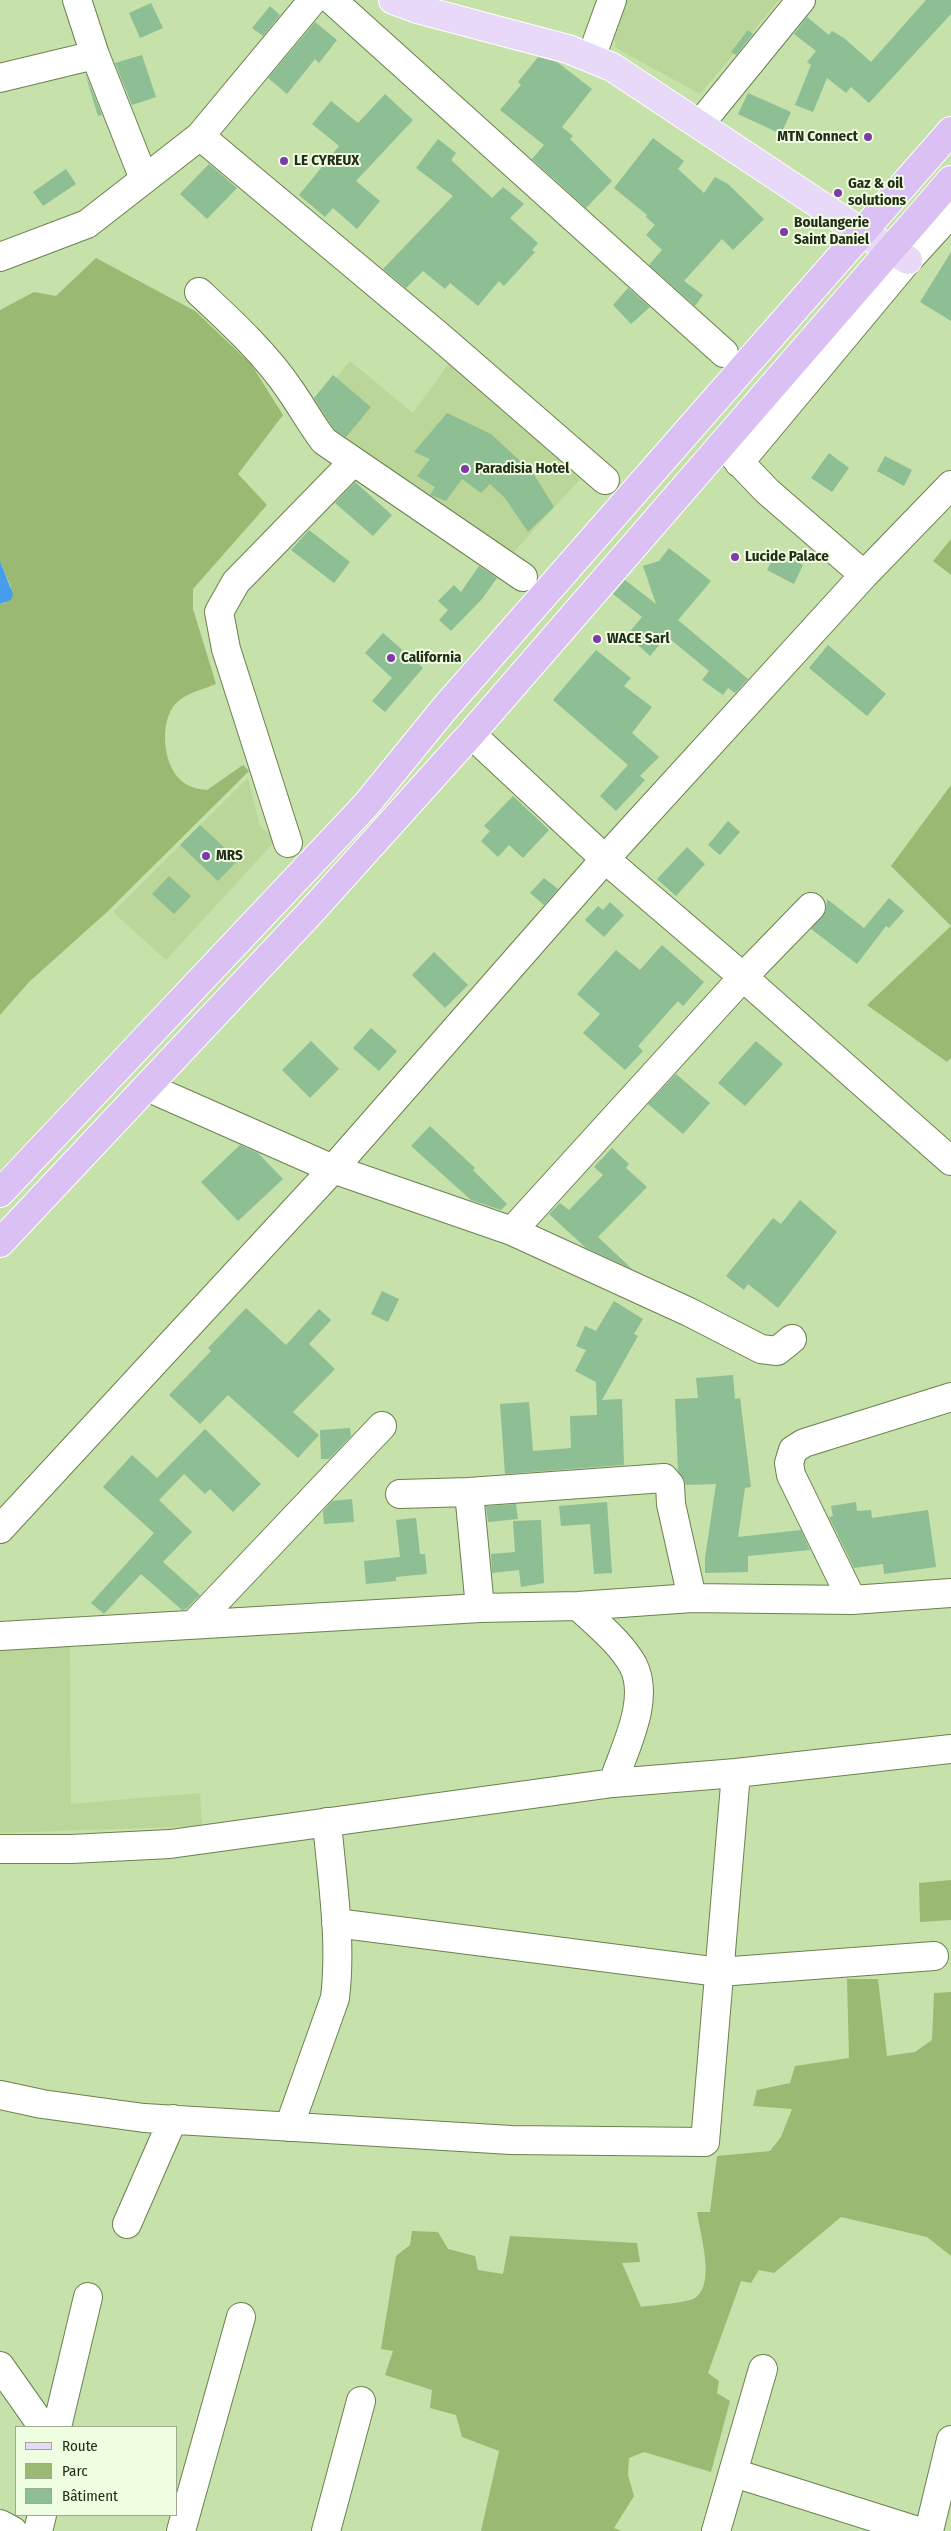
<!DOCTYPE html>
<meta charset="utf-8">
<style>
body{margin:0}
#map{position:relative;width:951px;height:2531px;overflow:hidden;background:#c6e1a9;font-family:"Fira Sans Condensed",sans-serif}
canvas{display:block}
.legend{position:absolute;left:15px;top:2426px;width:162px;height:90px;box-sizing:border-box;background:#effde1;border:1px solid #9daa90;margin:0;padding:6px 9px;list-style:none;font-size:15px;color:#232d17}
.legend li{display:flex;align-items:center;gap:10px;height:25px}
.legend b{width:25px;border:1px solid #9daa90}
</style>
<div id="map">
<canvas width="951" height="2531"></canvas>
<ul class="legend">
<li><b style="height:6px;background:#e9d9f8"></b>Route</li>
<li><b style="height:14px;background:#9aba73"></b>Parc</li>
<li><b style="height:14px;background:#8dbe94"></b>Bâtiment</li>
</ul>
</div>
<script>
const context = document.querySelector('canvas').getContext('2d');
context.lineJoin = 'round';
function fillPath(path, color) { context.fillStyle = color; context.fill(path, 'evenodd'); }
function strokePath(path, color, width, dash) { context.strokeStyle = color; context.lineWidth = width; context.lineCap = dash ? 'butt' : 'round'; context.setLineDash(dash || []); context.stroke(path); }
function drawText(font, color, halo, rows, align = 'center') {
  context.font = font + ' "Fira Sans Condensed",sans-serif'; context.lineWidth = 4; context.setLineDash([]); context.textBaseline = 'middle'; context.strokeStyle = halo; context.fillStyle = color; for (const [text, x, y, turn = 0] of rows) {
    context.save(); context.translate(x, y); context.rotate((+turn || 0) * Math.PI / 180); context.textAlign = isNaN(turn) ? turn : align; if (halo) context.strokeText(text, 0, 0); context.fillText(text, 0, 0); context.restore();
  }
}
fillPath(new Path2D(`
 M627 0H779L700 94 616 48 614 35Z
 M452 359 580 479 512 554 305 417 350 361 413 413Z
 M248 778 260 826 276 840 166 960 113 912Z
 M70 1645 71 1804 200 1793 202 1826 0 1833V1651Z`), '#bad799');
fillPath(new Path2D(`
 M96 258 195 311 251 364 283 415 238 474 267 505 193 589V609L216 684C202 690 183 693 173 707 158 728 164 778 192 787 196 789 202 789 207 790L243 765 249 771 107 912 29 982 0 1015V604L5 603 11 587 0 561V310L34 292 56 296Z
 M951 539V575L933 561Z
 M951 785V926L891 866Z
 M951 926V1058L947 1062 867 1005Z
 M951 1880V1920L920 1922 919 1883Z
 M847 1979H878L887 2056 915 2052 932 2040 934 1993 951 1992V2256L927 2237 841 2217 774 2273 759 2270 751 2283 741 2281 708 2373 719 2381 717 2393 730 2401 711 2472 644 2452 629 2458 628 2475 634 2496 614 2528 621 2531H481L499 2451 462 2437 456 2415 430 2408 432 2390 385 2375 393 2351 381 2349 396 2256 410 2245 412 2231 438 2232 448 2249 475 2256 478 2270 503 2274 510 2236 637 2243 640 2262 622 2263 641 2307C653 2305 687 2303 695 2298 716 2284 700 2234 697 2212H710L717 2156 770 2151 781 2137 792 2109 753 2106 757 2090 790 2083 795 2066 849 2058Z`), '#9aba73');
fillPath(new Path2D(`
 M0 561 13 594 11 600 0 604Z`), '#459dec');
fillPath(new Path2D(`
 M926 0H951V14L869 103 851 87 846 93 827 78 813 112 795 105 811 65 807 62 816 51 794 34 807 17 829 35 832 31 844 38 871 62Z
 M151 3 163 28 140 38 129 13Z
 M270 6 280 15 263 36 252 28Z
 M315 22 337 40 319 63 315 59 287 94 268 78Z
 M748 30 753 34 736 55 731 52Z
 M142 55 156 97 132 105 115 63Z
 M538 57 557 62 592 89 562 127 573 136 570 139 612 181 586 208 532 159 544 145 500 110 521 85 518 82Z
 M85 73 102 115 98 116Z
 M748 93 791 112 781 134 738 114Z
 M385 94 413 120 356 181 380 201 357 229 333 208 325 217 299 195 339 146 312 124 331 101 358 123Z
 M653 138 684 161 678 169 704 193 715 177 728 184 764 219 733 250 722 239 684 281 703 295 695 306 649 265 662 250 646 235 655 225 646 217 647 215 614 188Z
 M438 139 456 153 451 160 492 198 503 187 524 204 510 218 538 243 532 250 535 252 504 286 499 281 478 306 450 283 445 289 423 271 406 288 383 269 453 196 416 168Z
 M209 164 237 188 207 219 180 194Z
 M66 169 76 184 43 206 33 192Z
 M951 252V321L920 302Z
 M628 288 650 307 631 324 613 305Z
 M333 375 371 407 346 437 335 430 314 398Z
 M447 413 491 434 533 473 554 507 528 532 505 498 490 484 481 493 462 479 446 501 430 495 435 487 417 476 430 459 414 452Z
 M829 453 849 468 832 492 811 478Z
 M885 456 912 470 904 486 877 471Z
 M355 482 392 515 373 536 335 503Z
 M309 530 350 562 334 583 291 550Z
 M669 548 711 581 678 620 748 679 735 693 728 688 723 695 702 680 709 671 670 639 666 637 650 656 627 635 642 617 613 594 625 580 656 604 643 566 659 561Z
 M777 551 803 565 794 584 767 570Z
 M479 566 497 578 482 599 451 631 439 620 448 610 438 601 454 585 461 592Z
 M383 633 423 668 385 712 372 701 392 678 365 653Z
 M828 645 886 694 867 716 809 668Z
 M596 650 631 678 624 686 652 707 632 733 659 757 640 776 645 780 616 811 600 796 628 765 553 700Z
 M513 796 549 830 523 858 509 845 498 857 481 841 490 831 484 826Z
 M728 821 740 832 720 855 708 845Z
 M200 825 238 860 218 881 180 845Z
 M687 847 705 864 676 896 657 879Z
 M169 876 191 896 174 914 152 894Z
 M544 878 558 889 544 905 530 893Z
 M889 898 904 911 889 928 886 926 857 964 811 929 826 911 827 899 864 928Z
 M610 902 624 915 604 937 585 920 598 906 603 910Z
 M662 945 704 982 683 1006 678 1001 638 1046 643 1051 625 1070 583 1033 600 1014 577 994 616 950 640 970Z
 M434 952 468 985 445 1008 412 975Z
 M371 1028 397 1051 379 1071 353 1048Z
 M311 1041 339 1069 310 1098 282 1070Z
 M756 1041 783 1064 745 1106 718 1083Z
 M676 1074 710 1103 683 1134 648 1104Z
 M430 1126 475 1168 473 1170 507 1204 501 1210 471 1200 411 1146Z
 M240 1145 258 1153 283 1179 238 1221 201 1182Z
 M612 1148 629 1164 626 1168 647 1187 598 1237 632 1269 586 1248 549 1214 560 1203 569 1210 603 1175 594 1167Z
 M800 1200 837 1232 778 1308 748 1284 744 1290 726 1276 773 1218 781 1224Z
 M382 1291 399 1299 388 1322 371 1314Z
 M614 1301 643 1319 634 1334 638 1336 602 1400 622 1399 624 1465 505 1474 500 1404 529 1402 533 1451 571 1448 570 1416 597 1415 596 1382 575 1371 586 1350 576 1346 585 1326 596 1331Z
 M246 1308 286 1345 319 1309 331 1320 309 1344 335 1369 293 1412 319 1435 298 1458 228 1395 200 1424 169 1395 211 1351 208 1348Z
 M733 1375 735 1399 740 1398 751 1487 745 1488 738 1537 801 1530 810 1550 748 1556V1572L705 1573V1558L716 1484 686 1485 678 1471 675 1399 698 1398 696 1378Z
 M350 1428 351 1436 329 1459H321L320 1430Z
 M205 1429 261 1484 233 1512 210 1489 205 1494 184 1474 159 1500 192 1532 163 1562 200 1595 186 1609 182 1610 141 1574 104 1614 91 1603 154 1533 103 1487 132 1455 157 1478Z
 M352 1499 354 1522 324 1524 323 1511 332 1501Z
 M607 1502 612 1573 594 1574 590 1524 561 1526 559 1506Z
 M856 1502 857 1511 871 1510 872 1518 928 1510 936 1567 884 1574 883 1564 854 1568 829 1517 833 1516 831 1506Z
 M516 1504 518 1519 488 1522 486 1506Z
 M416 1518 420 1554H425L427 1574 396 1577V1581L366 1584 364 1561 400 1557 396 1520Z
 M541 1520 544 1583 521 1587 519 1570 492 1573 491 1554 515 1552 513 1521Z`), '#8dbe94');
const minor = new Path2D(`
 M77 0 95 55 144 179
 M332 0 724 353
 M591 58 612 0
 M0 78 95 55
 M700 124 801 0
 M200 136 439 336 605 480
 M0 257 87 224 200 136 313 0
 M199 292C231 322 266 354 290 390 302 407 311 424 324 441L523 577
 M727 449 767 491 864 575
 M739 463 908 260 951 213
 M471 734 605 859 743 977 951 1161
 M288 843 226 649 219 612 236 582 353 462
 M147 1087 333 1169 512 1231 689 1312 761 1349 777 1351 792 1339
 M512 1231 743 977 811 907
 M469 1492 480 1608
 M400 1494 469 1492 664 1478 670 1485 671 1504 692 1598
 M0 1529 333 1169 605 859 864 575 951 485
 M852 1600 791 1475 789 1463 793 1450 804 1443 951 1397
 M578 1606C597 1624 620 1642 633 1665 651 1700 624 1749 613 1783
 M195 1623 382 1426
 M0 1636 480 1608 578 1606 692 1598 852 1600 951 1593
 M0 1849H71L170 1844 613 1783 736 1773 951 1749
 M336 1923 719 1972 934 1956
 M0 2095 42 2104 144 2118 511 2140 705 2142 736 1773
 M289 2127 335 1998C342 1940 332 1880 327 1822
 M127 2224 173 2119
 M0 2366 43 2427
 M57 2427 88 2297
 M734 2473 918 2531
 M0 2524 13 2531
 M38 2531 42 2515
 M181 2531 241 2317
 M326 2531 361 2401
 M716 2531 763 2369
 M929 2531 951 2440`);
const major = new Path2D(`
 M393 0 417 9 568 49 612 67 861 232 908 260`);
const highway = new Path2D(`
 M0 1193 366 805 444 709 951 131
 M0 1243 310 913 471 734 951 180`);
strokePath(minor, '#6a824e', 30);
strokePath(major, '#fff', 30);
strokePath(highway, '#fff', 30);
strokePath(minor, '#fff', 28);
strokePath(major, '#e9d9f8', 28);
strokePath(highway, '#dbc0f4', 28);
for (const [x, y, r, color] of [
 [868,137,5,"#7e39ac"],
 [284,161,5,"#7e39ac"],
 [838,193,5,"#7e39ac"],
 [784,232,5,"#7e39ac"],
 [465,469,5,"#7e39ac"],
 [735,557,5,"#7e39ac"],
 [597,639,5,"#7e39ac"],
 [391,658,5,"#7e39ac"],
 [206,856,5,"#7e39ac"]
]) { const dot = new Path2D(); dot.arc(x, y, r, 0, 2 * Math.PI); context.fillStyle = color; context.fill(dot); strokePath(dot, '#effde1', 2); }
drawText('bold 15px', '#232d17', '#effde1', [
 ["MTN Connect",858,137,"right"],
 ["LE CYREUX",294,161],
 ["Gaz & oil",848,184],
 ["solutions",848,201],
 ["Boulangerie",794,223],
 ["Saint Daniel",794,240],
 ["Paradisia Hotel",475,469],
 ["Lucide Palace",745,557],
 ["WACE Sarl",607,639],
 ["California",401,658],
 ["MRS",216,856]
], 'left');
</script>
